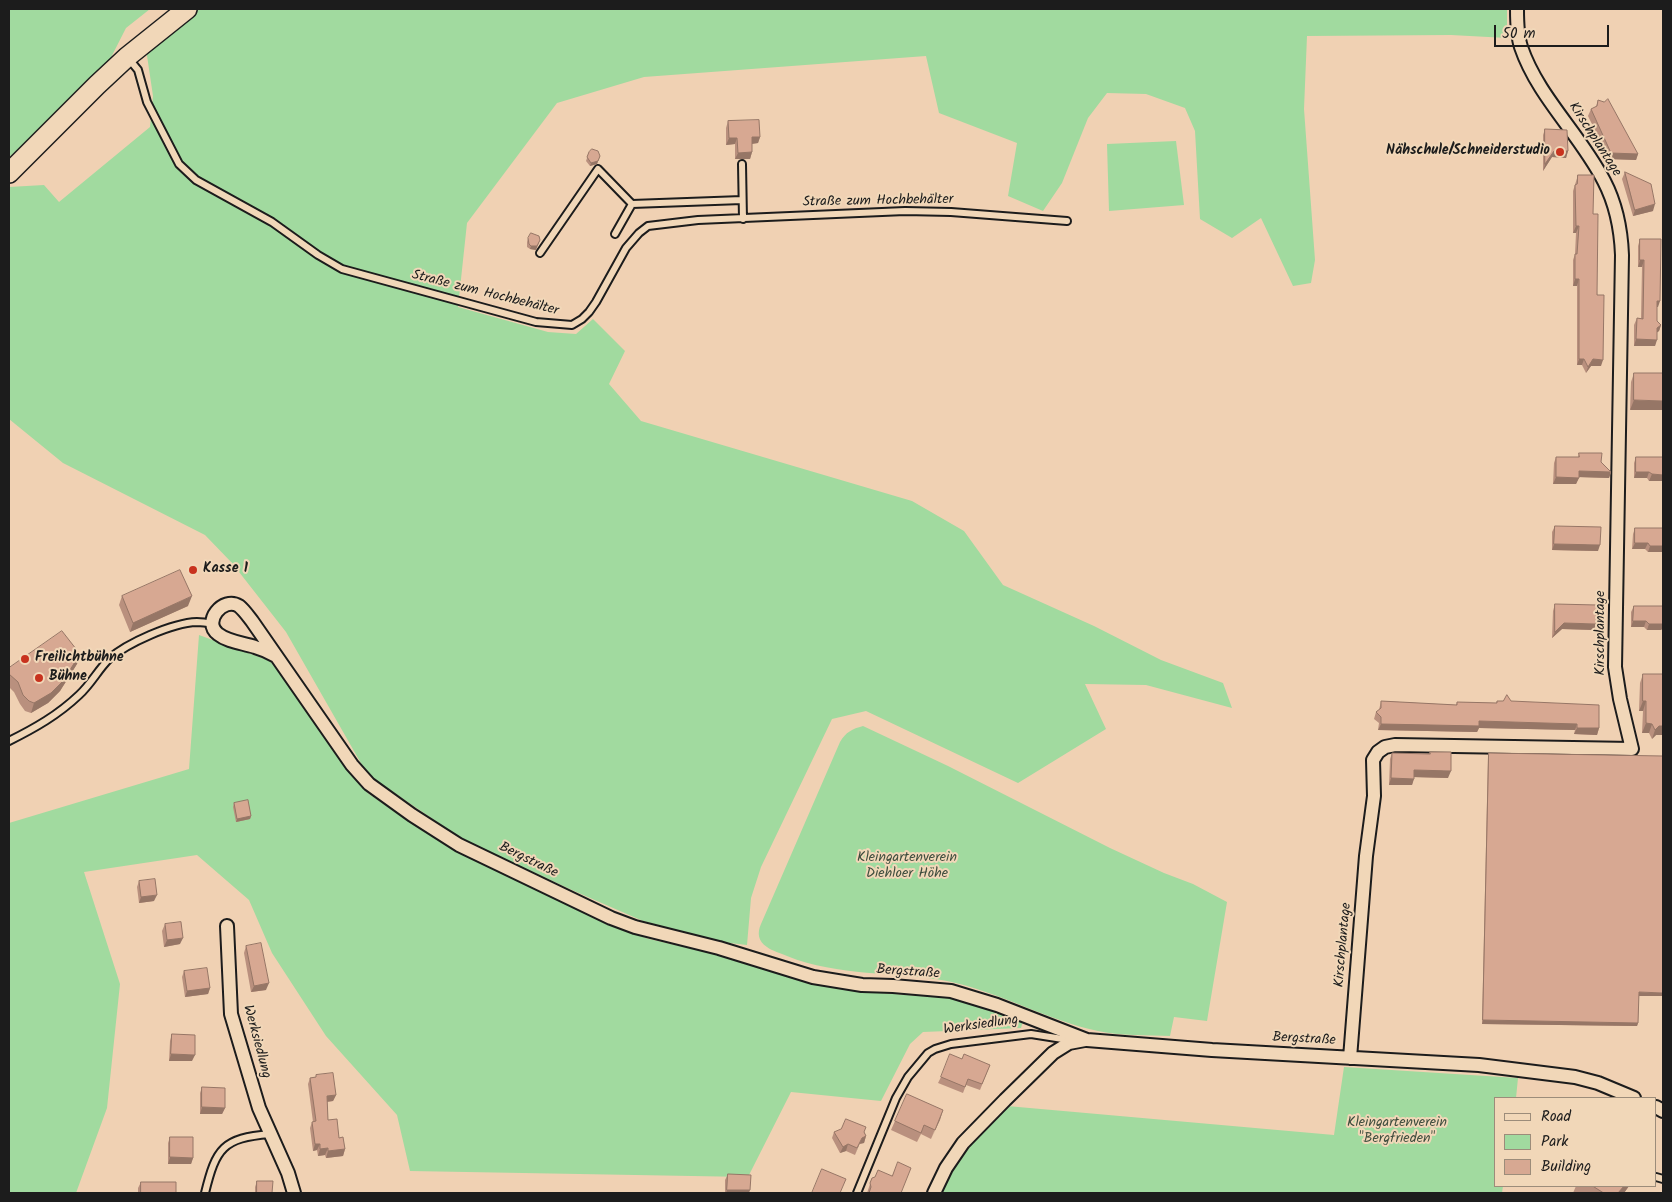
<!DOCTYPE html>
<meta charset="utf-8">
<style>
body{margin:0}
#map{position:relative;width:1672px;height:1202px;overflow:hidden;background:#f0d1b3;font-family:Kalam,sans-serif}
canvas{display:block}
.frame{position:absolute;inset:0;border:10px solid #1c1c1c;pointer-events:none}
.legend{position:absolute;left:1494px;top:1097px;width:162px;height:90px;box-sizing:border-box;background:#f1d7b8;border:1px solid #9c8c7a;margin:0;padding:6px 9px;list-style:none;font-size:15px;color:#1c1c1c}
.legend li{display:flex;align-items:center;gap:10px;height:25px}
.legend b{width:25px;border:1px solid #9c8c7a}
.scale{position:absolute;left:1494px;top:25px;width:115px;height:22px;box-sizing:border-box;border:2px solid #1c1c1c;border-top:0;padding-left:6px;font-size:15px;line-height:18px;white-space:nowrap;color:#1c1c1c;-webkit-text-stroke:4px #f1d7b8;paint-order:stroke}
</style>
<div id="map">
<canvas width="1672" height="1202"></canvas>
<div class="frame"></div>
<ul class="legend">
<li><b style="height:6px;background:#f1d7b8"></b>Road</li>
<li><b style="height:14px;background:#a1da9f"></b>Park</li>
<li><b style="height:14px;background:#d7a892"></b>Building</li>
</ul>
<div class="scale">50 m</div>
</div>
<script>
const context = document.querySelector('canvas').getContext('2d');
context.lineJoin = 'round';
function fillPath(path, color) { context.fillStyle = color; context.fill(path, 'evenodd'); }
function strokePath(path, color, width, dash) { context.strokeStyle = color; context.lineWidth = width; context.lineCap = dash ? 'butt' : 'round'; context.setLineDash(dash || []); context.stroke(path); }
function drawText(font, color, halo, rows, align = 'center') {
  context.font = font + ' Kalam,sans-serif'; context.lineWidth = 4; context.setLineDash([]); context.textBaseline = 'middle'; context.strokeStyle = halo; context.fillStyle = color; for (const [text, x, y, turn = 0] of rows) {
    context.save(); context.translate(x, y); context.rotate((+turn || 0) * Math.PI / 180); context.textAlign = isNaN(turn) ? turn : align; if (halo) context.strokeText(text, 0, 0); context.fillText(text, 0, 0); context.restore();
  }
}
fillPath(new Path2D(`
 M9 9H150L126 28 97 85 9 157Z
 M184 9H1507V38L1451 35 1307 36 1304 109 1315 260 1311 283 1293 286 1261 218 1232 238 1200 219 1195 131 1185 108 1146 94 1107 93 1088 118 1062 183 1043 211 1008 196 1017 143 939 113 926 56 644 77 557 103 467 223 458 307 548 332 576 334 593 319 625 351 609 384 641 421 912 501 964 531 1003 585 1094 626 1161 660 1223 683 1232 708 1146 685 1085 684 1106 729 1018 783 866 711 832 719 761 867 751 898 747 945 721 942 643 921 574 891 462 839 368 775 358 783 369 794 448 847 566 903 606 924 649 939 715 954 813 983 868 992 949 998 992 1009 1023 1021 1021 1028 923 1032 910 1044 881 1101 791 1092 748 1177 410 1171 397 1115 326 1036 272 953 249 900 197 855 84 872 120 984 107 1108 76 1193H9V823L189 769 199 635 273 662 366 772 286 632 232 563 205 535 63 463 9 419V187L44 185 59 202 150 127 153 96 145 42Z
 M1176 141 1184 205 1109 211 1107 144Z
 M863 726 948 766 1110 848 1164 873 1193 884 1227 902 1207 1021 1174 1017 1170 1036C1148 1035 1119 1036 1098 1031 1046 1020 1000 992 947 981 894 971 839 977 787 956 781 953 772 951 767 947 758 941 757 933 761 924L840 742C846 732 852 729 863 726Z
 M1344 1067 1518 1078 1516 1098H1496V1186H1503L1502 1193H941C954 1158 981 1133 1007 1106L1334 1135Z`), '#a1da9f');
const service = new Path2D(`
 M129 59 138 70 147 102 179 164 196 180 272 222 318 255 342 269 536 322 572 325 582 319 589 312 596 302 626 248 639 233 648 226 698 220 905 211 951 212 1067 221
 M742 164 743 219
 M615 234 632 204
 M540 253 598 169 632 204 742 200
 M9 741C35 728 58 715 79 695 91 684 98 670 109 659 127 643 172 623 197 622 202 622 208 623 213 624
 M1656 1177 1663 1179
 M205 1193C216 1148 223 1138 270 1134
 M857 1193 896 1098 908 1077 928 1053 935 1049 951 1044 1031 1034 1069 1040`);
const minor = new Path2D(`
 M276 656C269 652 262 649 255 647 243 643 228 642 218 634 202 622 223 596 239 606 244 610 248 616 252 621L352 765 369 784 412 815 459 845 611 918 635 927 719 948 813 977 862 985 893 986 951 991 997 1005 1087 1040 1212 1050 1479 1065 1575 1077 1598 1083 1634 1098
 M227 926 231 1014 259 1108 288 1173 294 1193
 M1350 1058 1366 856 1374 796 1373 760 1378 752 1385 747 1395 745 1632 749 1620 699 1615 667 1622 255C1621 229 1616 204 1604 181 1580 134 1538 97 1521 47 1517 35 1517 21 1517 9
 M1656 1107 1663 1111
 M934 1193 946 1168 963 1143 1005 1100 1053 1053 1069 1043 1085 1040`);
const secondary = new Path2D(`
 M9 173 97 85 127 57 187 9`);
strokePath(service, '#1c1c1c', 10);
strokePath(minor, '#1c1c1c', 16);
strokePath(secondary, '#1c1c1c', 22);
strokePath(service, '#f1d7b8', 6);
strokePath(minor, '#f1d7b8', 12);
strokePath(secondary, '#f1d7b8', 19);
fillPath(new Path2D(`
 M1598 100 1638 154 1636 160 1609 159 1588 116 1591 109 1596 107Z
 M728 121 760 137 758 143 752 144V152L750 159H735V144L726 145V128Z
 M1545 129 1568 151 1566 158 1552 157 1543 171V135Z
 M589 152 600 156 597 164 590 166 586 161Z
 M1625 172 1653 211 1633 216 1622 179Z
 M1578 175 1593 214 1601 366H1591L1586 373 1582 365H1577V286H1573V260L1575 254 1576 233H1573V191Z
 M528 238 536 250 530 249 527 247V242Z
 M1640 239 1658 307H1657V321L1661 325 1659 331 1657 332 1655 346H1634V325L1637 318H1641L1642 267H1638V246Z
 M1634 373H1663L1630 410 1631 382Z
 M1579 453 1601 462 1611 472 1609 478 1579 477 1576 484H1553L1554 463 1556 457H1578Z
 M1636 457H1663V481H1649L1647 478H1634V463Z
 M1555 526 1598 551 1552 550V532Z
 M1635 528 1663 552H1648L1645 549H1632L1633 534Z
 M122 596 188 606 130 632 119 605Z
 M1555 604 1594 630 1562 629 1552 638 1553 611Z
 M1634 606H1663V628L1661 630H1647L1644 627H1631V612Z
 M80 654 77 664 60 691 48 703 31 713 25 711 20 704 14 692 9 687V668Z
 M1643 674H1663V735H1656L1652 739 1649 733H1642L1643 711H1639L1640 683Z
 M1381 701 1456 705 1457 702 1496 703 1497 701H1511L1599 728 1597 735 1574 734 1575 730 1479 728 1477 732 1378 730 1379 723 1374 719 1376 712 1379 710Z
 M1430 752 1448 778 1414 777 1412 785H1389L1390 759 1392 753 1429 754Z
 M1489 753 1639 996 1638 1023 1637 1026 1482 1024 1488 756Z
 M234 803 251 816 250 819 236 822 233 807Z
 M139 881 154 901 139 903 137 887Z
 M165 924 180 944 164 947 162 931Z
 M246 946 266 990 251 992 244 953Z
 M184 971 210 988 208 994 185 997 182 977Z
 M172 1034 192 1061H169L170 1041Z
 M962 1059 990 1065 980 1090 966 1085 963 1093 938 1083 941 1077Z
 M316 1075 336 1095 333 1101 327 1102 328 1120 339 1138 345 1149 343 1156 326 1158 325 1155 318 1156 317 1150 313 1151 310 1128 312 1122H313L308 1084 310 1078 316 1077Z
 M202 1087 225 1108 222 1114H200V1093Z
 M943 1110 931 1139 921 1134 917 1142 891 1130 895 1121Z
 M834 1132H864L866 1136 864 1143 859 1144 855 1155 846 1151 840 1153 832 1138Z
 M170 1137 193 1158 191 1164H168V1143Z
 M728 1174 749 1193H725V1180Z
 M872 1178 901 1193H867Z
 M257 1181 272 1193H255V1187Z
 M141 1182 176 1193H138V1188Z
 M1576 1186H1629L1624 1193H1573Z`), '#b9907e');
fillPath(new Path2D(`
 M752 137H760L758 143 750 144Z
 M729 138H737L735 144 726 145Z
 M1554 151H1568L1566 158 1552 157 1543 171 1545 164Z
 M752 152 750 159H735L738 153Z
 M1611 153 1638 154 1636 160 1609 159Z
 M598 161 597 164 590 166 591 163Z
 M1655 204 1653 211 1633 216 1635 210Z
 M1576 226H1579L1576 233H1573Z
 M540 240 536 250 530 249 531 246Z
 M1640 260H1644L1642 267H1638Z
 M1575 279H1579L1577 286H1573Z
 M1657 301H1660L1658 307H1655Z
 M1661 325 1659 331 1655 334 1657 328Z
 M1636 339 1657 340 1655 346H1634Z
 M1579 359H1584L1582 365H1577Z
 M1593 359 1603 360 1601 366H1591L1586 373 1588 367Z
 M1634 400 1663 401V410H1630Z
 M1579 471 1611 472 1609 478 1577 477Z
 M1636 472H1649L1647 478H1634Z
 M1652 474 1663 475V481H1649Z
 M1556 477 1579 478 1576 484H1553Z
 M1635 543H1648L1645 549H1632Z
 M1554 544 1600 545 1598 551 1552 550Z
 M1650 546H1663V552H1648Z
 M192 596 188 606 130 632 133 623Z
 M1633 621H1646L1644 627H1631Z
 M1564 623 1596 624 1594 630 1562 629 1552 638 1555 632Z
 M1649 624H1663V628L1661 630H1647Z
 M80 654 77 664 60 691 48 703 31 713 34 703Z
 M1643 701H1646L1643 711H1639Z
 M1479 721 1577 724 1575 730 1479 728 1477 732 1378 730 1381 724Z
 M1646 723 1652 724 1649 733H1642Z
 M1659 726H1663V735H1656L1652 739 1655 730Z
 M1577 728H1599L1597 735 1574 734Z
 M1414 770 1451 771 1448 778 1412 777Z
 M1391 778 1414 779 1412 785H1389Z
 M251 816 250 819 236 822 237 819Z
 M157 895 154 901 139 903 141 897Z
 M183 938 180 944 164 947 167 940Z
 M269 983 266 990 251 992 254 986Z
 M210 988 208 994 185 997 187 991Z
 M1639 992 1663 993V996H1638Z
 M1483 1020 1638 1023 1637 1026 1482 1024Z
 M171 1054 195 1055 192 1061H169Z
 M336 1095 333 1101 324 1102 327 1096Z
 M202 1107 225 1108 222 1114H200Z
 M943 1110 940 1120 931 1139 935 1130Z
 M866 1136 864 1143 859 1144 855 1155 862 1138Z
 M315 1144H320L317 1150 313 1151Z
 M848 1144 846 1151 840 1153 843 1147Z
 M328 1148 325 1155 318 1156 320 1149Z
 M345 1149 343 1156 326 1158 328 1151Z
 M170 1157 193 1158 191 1164H168Z
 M1624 1186H1629L1624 1193H1618Z
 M727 1190H750L749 1193H726Z`), '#967666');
const building = new Path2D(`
 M1608 99 1638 154 1611 153 1591 109 1597 106 1598 100 1604 102Z
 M759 120 760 137H752V152L738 153 737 138H729L728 121Z
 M1545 129 1567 130 1568 151H1554L1545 164Z
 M592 149 598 151 600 156 598 161 591 163 587 157 589 152Z
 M1625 172 1651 184 1655 204 1635 210Z
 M1578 175H1594L1593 214H1598L1597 295H1604L1603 360 1593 359 1588 367 1584 359H1579V279H1575V254H1577L1579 226H1576L1575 185 1577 184Z
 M531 233 539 236 540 240 537 246H531L529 244 528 238Z
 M1640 239H1661L1660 301H1657V321L1661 325 1657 328V340L1636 339 1637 318 1643 319 1644 260H1640Z
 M1634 373H1663V401L1634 400Z
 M1579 453H1602L1601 462 1611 472 1579 471V478L1556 477V457H1579Z
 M1636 457H1663V475L1652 474 1649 472H1636Z
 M1555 526 1601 527 1600 545 1554 544Z
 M1635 528H1663V546H1650L1648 543H1635Z
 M180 570 192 596 133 623 122 596Z
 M1555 604 1597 605 1596 624 1564 623 1555 632Z
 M1634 606H1663V624H1649L1646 621H1633Z
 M62 631 80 654 63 681 51 693 34 703 29 701 23 695 18 682 9 674V668Z
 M1643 674H1663V726H1659L1655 730 1652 724 1646 723V701H1643Z
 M1507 695 1511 701 1599 705V728H1577V724L1479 721V726L1381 724V717L1376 712 1381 708V701L1457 705V702L1497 703V701H1503Z
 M1430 752H1451V771L1414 770V779L1391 778 1392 753 1430 754Z
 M1489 753 1663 756V993L1639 992 1638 1023 1483 1020Z
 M248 800 251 816 237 819 234 803Z
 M155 879 157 895 141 897 139 881Z
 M181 922 183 938 167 940 165 924Z
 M261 943 269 983 254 986 246 946Z
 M207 968 210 988 187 991 184 971Z
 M172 1034 195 1035V1055L171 1054Z
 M950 1054 962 1059 964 1054 990 1065 982 1084 968 1079 965 1087 941 1077Z
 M333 1073 336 1095 327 1096 328 1120 337 1119 339 1138 343 1137 345 1149 328 1151V1148L320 1149V1144H315L312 1122 316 1121 310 1078 316 1077V1075Z
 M202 1087 225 1088V1108L202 1107Z
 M907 1094 943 1110 935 1130 924 1125 921 1133 895 1121Z
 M846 1119 866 1127 864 1132 866 1136 862 1138 857 1148 848 1144 843 1147 834 1132 841 1129Z
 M170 1137H193V1158L170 1157Z
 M898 1162 911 1168 901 1193H869L871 1187 870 1183 872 1178 875 1177 878 1170 892 1176Z
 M822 1169 846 1179 840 1193H812Z
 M728 1174 751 1175 750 1190H727Z
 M257 1181H273L272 1193H257Z
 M141 1182H176V1193H141Z
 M1593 1186H1624L1618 1193H1604Z`);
fillPath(building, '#d7a892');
strokePath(building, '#967666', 1);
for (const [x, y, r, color] of [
 [1560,152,5,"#c8321e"],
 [193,570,5,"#c8321e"],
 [25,659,5,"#c8321e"],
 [39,678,5,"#c8321e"]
]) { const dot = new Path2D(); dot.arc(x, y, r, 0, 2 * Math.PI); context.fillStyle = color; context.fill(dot); strokePath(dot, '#f1d7b8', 2); }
drawText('14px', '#1c1c1c', '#f1d7b8', [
 ["Kirschplantage",1594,140,57],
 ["Straße zum Hochbehälter",878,202,-1],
 ["Straße zum Hochbehälter",485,294,14],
 ["Kirschplantage",1602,633,-90],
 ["Bergstraße",528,861,26],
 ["Kirschplantage",1344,945,-85],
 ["Bergstraße",908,973,4],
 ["Werksiedlung",981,1026,-8],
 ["Bergstraße",1304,1040,3],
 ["Werksiedlung",256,1042,75]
]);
drawText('bold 14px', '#1c1c1c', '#f1d7b8', [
 ["Nähschule/Schneiderstudio",1550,152,"right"],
 ["Kasse 1",203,570],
 ["Freilichtbühne",35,659],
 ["Bühne",49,678]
], 'left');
drawText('14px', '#3d4c3d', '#f1d7b8', [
 ["Kleingartenverein",907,859],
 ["Diehloer Höhe",907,875],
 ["Kleingartenverein",1397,1124],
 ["\"Bergfrieden\"",1397,1140]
]);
</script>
